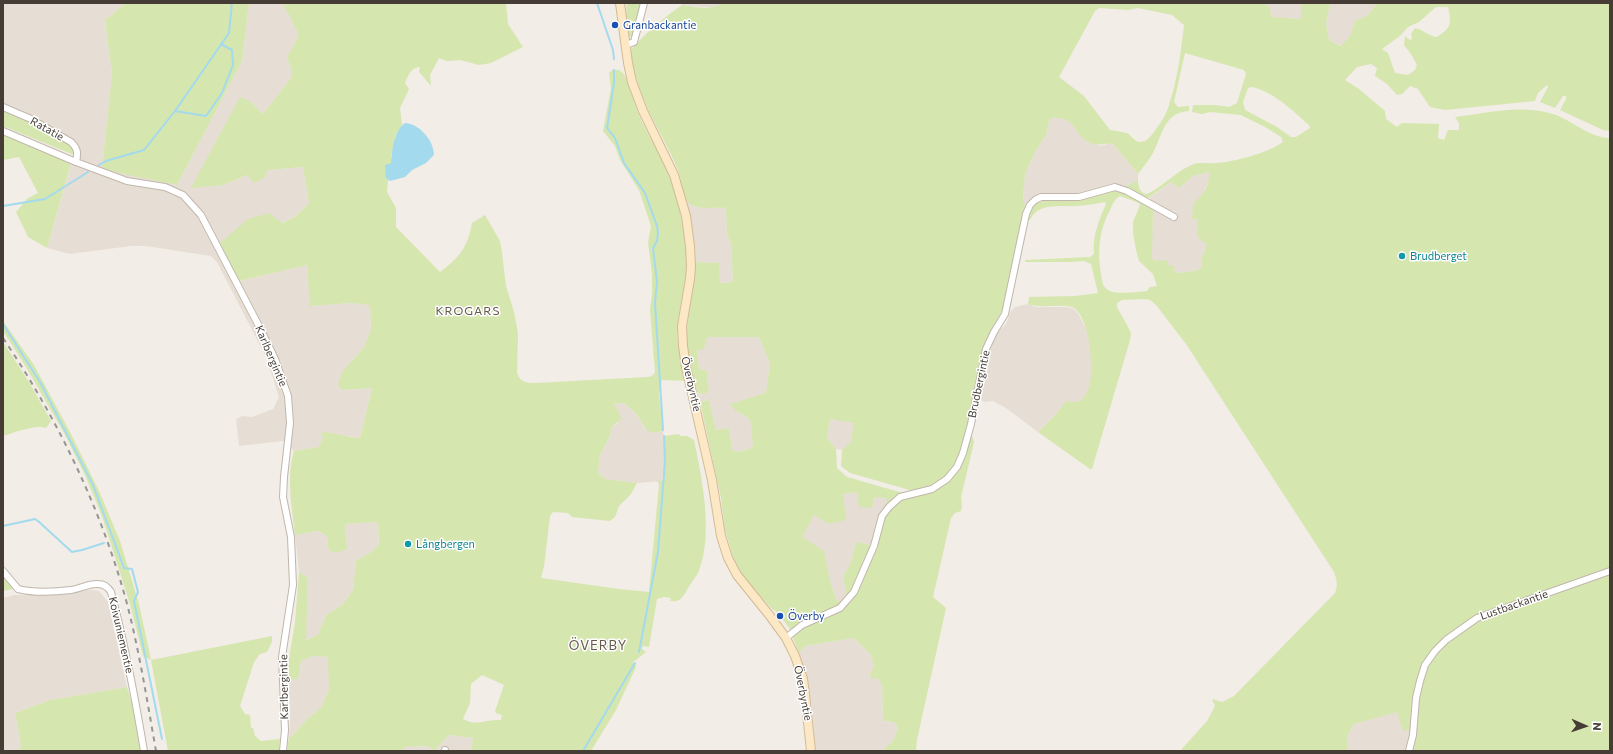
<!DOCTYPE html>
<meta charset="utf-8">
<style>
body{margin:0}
#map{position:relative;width:1613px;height:754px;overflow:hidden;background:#f2ede6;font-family:Commissioner,sans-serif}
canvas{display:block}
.frame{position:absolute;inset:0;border:4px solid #453d35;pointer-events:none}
.north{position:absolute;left:1565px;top:706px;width:40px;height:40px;-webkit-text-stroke:3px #fff;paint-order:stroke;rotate:92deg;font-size:11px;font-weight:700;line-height:16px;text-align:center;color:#453d35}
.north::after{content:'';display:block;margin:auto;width:14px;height:18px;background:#453d35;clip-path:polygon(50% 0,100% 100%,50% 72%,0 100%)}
</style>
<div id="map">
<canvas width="1613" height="754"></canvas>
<div class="frame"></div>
<div class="north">N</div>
</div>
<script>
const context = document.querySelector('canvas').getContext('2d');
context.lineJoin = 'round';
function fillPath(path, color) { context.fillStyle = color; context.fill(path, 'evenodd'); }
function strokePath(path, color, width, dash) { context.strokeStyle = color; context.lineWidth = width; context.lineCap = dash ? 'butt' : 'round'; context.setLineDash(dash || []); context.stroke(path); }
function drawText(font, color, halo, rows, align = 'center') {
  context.font = font + ' Commissioner,sans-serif'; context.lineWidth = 3; context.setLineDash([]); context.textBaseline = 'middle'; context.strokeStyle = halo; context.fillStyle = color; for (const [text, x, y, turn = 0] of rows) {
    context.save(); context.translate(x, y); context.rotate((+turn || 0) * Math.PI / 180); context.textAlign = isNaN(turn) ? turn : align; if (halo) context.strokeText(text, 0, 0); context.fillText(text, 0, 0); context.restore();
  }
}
fillPath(new Path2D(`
 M3 3H126L105 20 112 74 102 168 177 185 242 61 249 3 283 4 299 35 287 57 291 69V78L263 114 251 102 223 185 247 175 264 178 268 170 303 167 309 203 295 217 281 223 239 281 307 265 311 306 351 303 370 304 371 329 364 347 352 360 342 390 372 388 360 438 321 432 323 438 320 447 294 451 283 441 239 446 236 419 242 416 252 417 273 409 279 397 267 359 217 262 211 256 146 246H131L70 254 47 248 75 150 65 140 29 122 3 111Z
 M681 3H722L716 7H702L682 5Z
 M1264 3H1301V19L1271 17Z
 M1330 3H1377L1368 15 1355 21 1350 36 1342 46 1329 40 1326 23Z
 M1060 117 1069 121 1088 142 1100 146 1108 144H1113L1138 174V180L1125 187 1082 194H1041L1033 197 1025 207 1023 198 1025 174 1035 152 1046 135 1050 118Z
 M1209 172V180L1192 219H1197L1207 245 1202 257 1201 268 1195 271 1175 273 1167 265 1160 261H1155L1151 258 1153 210 1150 197 1171 182 1179 188 1193 176Z
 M687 201 695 207 726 208 727 235 731 244 733 282 720 283 718 263 695 262 693 243Z
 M1028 304 1036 307H1067L1074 309 1078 313 1087 331 1090 346 1092 368 1089 390 1084 397 1079 402 1066 401 1057 413 1038 432 1006 408 993 401 984 402 979 398 981 380 995 335 1006 324 1011 311 1015 307Z
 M706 337H759L770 363 766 393 736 411 750 419 753 445 750 449 736 452 732 449 729 428 716 430 709 400 700 402 698 393 701 395 709 390 707 380 708 371 699 369 697 349H704Z
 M624 403 636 414 644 427 659 432 663 430 665 461 662 481 637 483 605 479 598 472 600 455 610 436 611 428 618 423 613 404Z
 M830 419 855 422 851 442 842 450 836 449 827 438Z
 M857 492 872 508 874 497H887L890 510 876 546 856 542 850 565 843 576 848 605 837 601 830 581 801 537 814 515 843 494Z
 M378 522 379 544 371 552 356 561 353 590 342 605 326 615 318 635 305 640 308 578 299 572 295 535 319 531 327 536 328 548 347 549 345 524Z
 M84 589 99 591 108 602 127 687 50 700 15 713 21 745 19 751H3V598L14 595H61Z
 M854 638 871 655 877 678 882 683 883 721 894 722 898 728 893 741 882 751H815L812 707 806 672 799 653 805 646Z
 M313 656 329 657V689L321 708 307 719 292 736 289 737 290 724 289 680 298 678 301 661Z
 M1397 711 1417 729 1413 751H1347L1348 735 1354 724Z
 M449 735 473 738 471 751H402L404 747 428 746 434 751Z`), '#e6ded4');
fillPath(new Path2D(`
 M126 3H249L242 61 177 185C152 179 127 176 102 168L112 74 105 20Z
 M275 3H506L508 24 523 47 491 63 479 65 460 60 447 61 439 58 430 75 431 86 419 72 420 67C411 67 408 76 405 83L409 89 400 108 402 125 395 136V143L391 155V163L385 168 388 180 387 192 396 208V227L440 272C459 258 468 247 472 223L485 215 500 241 502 253 506 286 514 312 518 333 517 373C520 382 526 383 535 383L648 377 652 376 655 372 650 309 652 295V273L648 243 651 226 639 190 620 160 615 146 603 131 611 88 609 73 612 70H619L624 74C631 90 635 107 642 122 648 135 656 147 662 160 677 192 685 227 687 262 688 286 678 308 677 331 677 348 682 365 687 381L662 380 659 394 663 430C647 439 644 424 636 414 633 410 628 407 624 403L613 404 619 412 621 419 611 428 610 436 600 455 598 472 605 479 637 483 631 494 619 506 615 517 610 521 572 517 568 513 553 512 550 516 544 567 541 578 619 589 649 592 659 484 657 481H662L663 479 664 436 679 434 680 436H687L694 440C702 478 714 536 698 573 695 578 691 583 688 588 684 596 680 603 670 601L671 598 664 597 657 599 649 647 643 646 642 649 646 652 632 663H635L636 667 616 710 591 751H471L473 738 449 735 434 751 428 746 404 747 402 751H287L289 737 292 736 307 719 321 708 329 689 328 657 313 656 301 661 298 679 289 680 288 664 295 622 299 572 308 578 306 640 318 635 326 615 342 605 353 590 356 561 371 552 379 544 378 522 345 524 347 549 339 552H332L328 548 327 536 319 531 295 535C292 507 286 478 294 451L319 447 323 438 321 432C334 432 346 437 360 438L372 388 342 390 338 385 342 372 364 347 371 329 370 305 351 303 310 306 307 265 239 281 220 243 248 219 269 213 282 223 295 217 309 203 303 167 268 170 264 178 254 183 247 175 223 185 191 188 240 97 251 102 263 114 291 78V69L287 57 299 35 283 4ZM482 675 504 685 495 711 496 713 502 715 501 720C484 719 478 727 463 719L470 703 471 684Z
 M627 3H640L634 34 630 37 628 35 626 17Z
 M722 3H1264L1270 8 1271 17 1301 19V3H1330L1326 23 1329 40 1341 46 1350 36 1355 21 1368 15 1377 3H1610V131L1603 130 1560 110 1566 99V96H1563L1555 108 1540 102 1548 87 1547 85 1538 93 1535 101 1445 110 1430 107 1418 89 1410 86 1402 94 1397 95 1387 84 1375 76 1377 68 1371 64 1357 67 1345 80 1359 89 1385 111 1386 119 1397 127 1402 123 1439 124 1438 138 1444 140 1448 130H1459V123L1455 117C1488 113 1521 104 1553 114 1572 120 1589 138 1610 138V751H1413L1417 729 1403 731 1397 712 1354 724 1348 735 1347 751H1180L1207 721 1215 706 1212 699 1222 702 1234 696 1335 593C1338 585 1337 580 1334 572L1186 344 1156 305 1150 300 1144 299 1122 300 1117 303V307L1128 327 1131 333 1130 340 1092 469H1090L1038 432 1057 413 1066 401 1079 402C1082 399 1086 395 1088 390 1095 374 1090 318 1074 308 1064 303 1041 309 1028 304L1029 297 1075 296 1098 293 1091 264 1084 261 1069 262H1025V260L1090 257 1094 254C1092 237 1099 220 1106 204L1105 202C1096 204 1087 205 1077 206 1061 207 1038 202 1030 220H1028L1030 210 1033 205 1038 202 1118 190 1122 191 1153 210 1152 258 1155 261 1165 260 1168 262V265L1174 266 1175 273 1195 271 1201 268 1202 257 1207 245 1198 237 1197 219H1192L1193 204C1203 195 1210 186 1209 172L1193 176 1179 188 1171 182 1148 198 1145 199 1125 187 1138 180C1138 187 1140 193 1147 194 1164 186 1177 170 1194 164 1201 162 1209 164 1216 163 1234 162 1268 153 1283 142L1281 137 1267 128 1241 115 1210 112 1202 114 1192 112 1193 105H1215L1229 107 1237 103 1246 74 1244 70 1185 53 1174 102 1178 107 1189 106V111C1164 112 1162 136 1153 153 1149 160 1143 167 1138 174L1113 144C1104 143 1097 147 1088 142 1072 132 1076 115 1050 118L1046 135 1035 152 1025 174 1023 198 1025 207 1003 309 989 334 980 358 968 423 974 442 961 497 962 506 961 511 955 513 951 518 933 597 946 608 917 740 916 751H882L893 741 898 728 894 722 883 721 882 684 877 678 871 679 870 673 874 668 871 655 854 638 805 646 799 653 789 628 778 613 771 608 745 579 734 560 725 530 721 498 700 402 709 400 716 430 729 428 732 449 736 452 750 449 753 445 750 419 736 411 730 404 766 393 770 363 759 337H707L704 349 697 350 699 369 708 371 707 380 709 390C706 394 703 395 698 393 678 352 690 305 695 262L719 263 720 283 733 282 731 244 727 235 726 208C714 207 697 211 688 202 683 196 681 178 678 170 661 129 635 97 631 50 643 35 666 16 682 5 695 7 711 11 722 3ZM1436 7H1448C1452 24 1451 28 1437 37 1428 36 1424 30 1415 28L1411 34 1412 39 1410 40 1405 36 1404 45 1411 54 1417 65 1415 70 1408 75 1395 73 1388 53 1382 49 1400 36 1408 27 1419 22ZM1099 8 1128 10 1138 8 1172 15 1184 25C1181 52 1177 83 1168 108 1165 117 1159 125 1154 132 1150 137 1146 143 1139 142 1134 141 1132 136 1127 133L1110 130 1084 96 1059 77 1095 11ZM1252 87C1274 92 1292 110 1309 125L1310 128 1296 137H1291L1277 127 1245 110 1243 102 1248 88ZM1120 196 1139 203 1140 205 1133 222V233L1136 250 1139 261 1153 274 1157 286 1150 287 1147 291C1138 292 1114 295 1108 290 1102 287 1102 279 1101 274 1097 251 1099 229 1111 208 1114 202 1114 200 1120 196ZM830 419 854 423 851 442 842 450 841 466 850 473 913 491 915 496C911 497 907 498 903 499 885 507 881 530 876 546L856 542 850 565 843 576 848 604 837 601 830 581 824 551 802 537 814 515 829 524 846 520 843 494 857 492 859 507 872 508 874 497 887 498 886 507 899 494 903 493 847 477 837 468 836 449 827 438Z
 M3 111C28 121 56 131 75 150L74 155 3 126Z
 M3 135 71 163 47 248 28 237 16 212 28 198 38 193 19 157 3 160Z
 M3 321 34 365 71 434 99 491 120 541 139 604 151 660 272 636V642L267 652 260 654 254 662 240 706 245 714 250 715 251 728H253L255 736 261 741 280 739 279 751H168L151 660 143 656 130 604 102 516 84 473 64 433 26 367 3 331Z
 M3 342 29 382 51 421 46 428C37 424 13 433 3 436Z
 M3 573 14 588 13 589 3 591Z
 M127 687 133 707 140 751H19L21 745 15 713 50 700Z`), '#d5e6af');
fillPath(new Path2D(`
 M405 123C420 124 434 141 434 155L426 163 412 170 405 177 390 181 386 178 385 165 391 163C392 151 394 130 405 123Z`), '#a3daee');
strokePath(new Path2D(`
 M597 3 613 50 614 59
 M614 70V83L607 128 615 138 624 163 645 193 657 226 658 233 657 241 653 248 657 282 655 303 663 430
 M175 111 206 116 222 93 233 65 232 50 221 44
 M99 165 106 161 144 150 175 111 229 33 232 3
 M3 206 45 199 88 172
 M3 324 40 382 93 485 124 568 132 569 138 592 134 601 162 739
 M3 526 35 519 38 521 72 552 82 550 104 543
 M639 652 658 552 665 461 664 436
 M583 751 635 663`), '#a3daee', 2);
const street = new Path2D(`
 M626 45 634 42 644 3
 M3 107 31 119 71 142C78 149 78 153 76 162
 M3 131 76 162 127 181 165 187 183 195 201 215 261 330 275 359 288 396 290 423 284 477 283 497 291 537 293 585 282 657 285 730 283 751
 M3 571 18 589C34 593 54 592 71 590 80 589 89 583 98 584 104 584 108 587 111 592 125 644 135 697 144 751
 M786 638 802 625 840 608 854 592 874 546 882 516 889 507 900 497 932 489 947 479 957 467 963 453 971 424 986 349 994 332 1005 314 1026 214 1030 205 1035 200 1041 197H1079L1115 187 1127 191 1174 217
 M445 751V750
 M1409 751 1413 735 1416 698 1420 681 1425 665 1435 651 1446 640 1477 618 1610 571`);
const secondary = new Path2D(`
 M620 3 628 63 632 82 643 111 674 175 686 216 690 246 691 267 690 279 682 326 683 346 686 367 712 480 721 536 728 558 737 575 770 616 786 638 795 656 803 679 805 694 811 751`);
strokePath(street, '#c1b6ac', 8);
strokePath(secondary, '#d2ba97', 10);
strokePath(street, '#fff', 6);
strokePath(secondary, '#fde8c5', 8);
strokePath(new Path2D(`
 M3 338C57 418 100 506 126 600 139 649 147 700 156 751`), '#959595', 2, [5, 5]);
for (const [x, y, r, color] of [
 [615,25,4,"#1a4fb4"],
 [1402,256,4,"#0f9aa8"],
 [408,544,4,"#0f9aa8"],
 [780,616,4,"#1a4fb4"]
]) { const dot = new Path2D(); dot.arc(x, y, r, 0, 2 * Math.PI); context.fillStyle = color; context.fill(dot); strokePath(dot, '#fff', 1.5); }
drawText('11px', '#164399', '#fff', [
 ["Granbackantie",623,25],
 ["Överby",788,616]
], 'left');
drawText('11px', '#453d35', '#fff', [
 ["Ratatie",47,129,29],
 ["Karlbergintie",271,356,67],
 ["Överbyntie",691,384,77],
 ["Brudbergintie",979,384,-78],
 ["Lustbackantie",1514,605,-19],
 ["Koivuniementie",121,635,77],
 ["Karlbergintie",284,687,-91],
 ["Överbyntie",803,693,79]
]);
drawText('11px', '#0d838f', '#fff', [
 ["Brudberget",1410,256],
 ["Långbergen",416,544]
], 'left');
context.letterSpacing = '1px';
drawText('12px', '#68594d', '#fff', [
 ["KROGARS",468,311]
]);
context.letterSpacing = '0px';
context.letterSpacing = '1px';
drawText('13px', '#68594d', '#fff', [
 ["ÖVERBY",598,646]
]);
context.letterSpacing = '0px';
</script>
